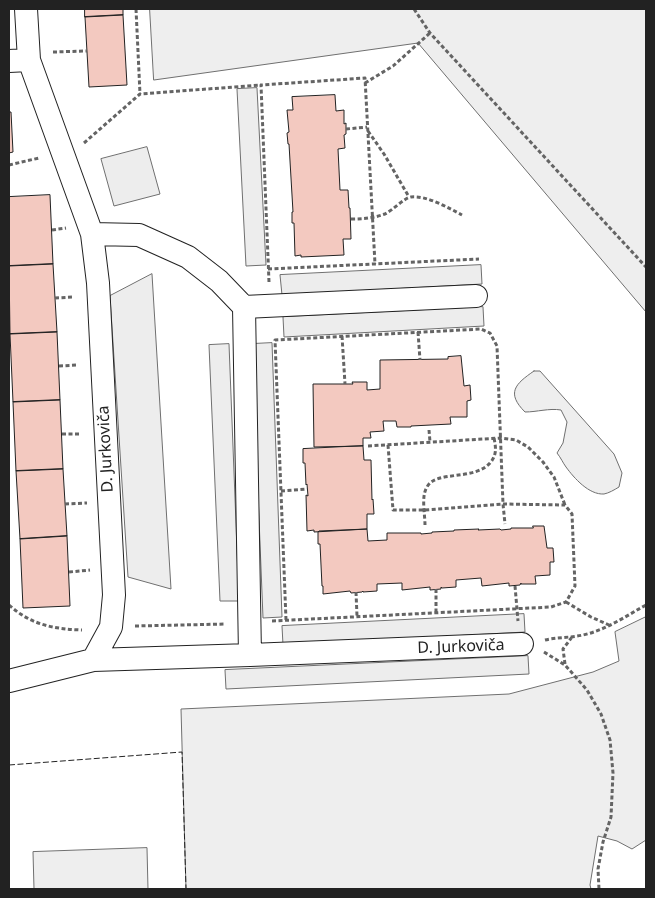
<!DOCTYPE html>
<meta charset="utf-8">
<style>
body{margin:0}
#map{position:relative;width:655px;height:898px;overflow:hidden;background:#fff;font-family:"Noto Sans",sans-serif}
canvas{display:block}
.frame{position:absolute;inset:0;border:10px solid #222;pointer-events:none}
</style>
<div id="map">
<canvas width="655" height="898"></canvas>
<div class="frame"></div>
</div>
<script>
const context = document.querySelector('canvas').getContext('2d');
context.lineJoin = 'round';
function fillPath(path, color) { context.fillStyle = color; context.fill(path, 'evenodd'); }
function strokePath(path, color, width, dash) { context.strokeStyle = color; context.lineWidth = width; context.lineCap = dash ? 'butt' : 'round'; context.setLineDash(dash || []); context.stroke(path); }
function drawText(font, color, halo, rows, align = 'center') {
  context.font = font + ' "Noto Sans",sans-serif'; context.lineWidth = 4; context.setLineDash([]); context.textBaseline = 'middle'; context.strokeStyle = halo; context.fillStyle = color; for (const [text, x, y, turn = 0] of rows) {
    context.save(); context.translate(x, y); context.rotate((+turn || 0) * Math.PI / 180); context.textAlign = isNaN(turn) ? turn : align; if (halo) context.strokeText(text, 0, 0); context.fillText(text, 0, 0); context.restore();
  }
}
const green = new Path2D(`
 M150 9H646V312L418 43 154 80Z
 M534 371H540L614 454 622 473 619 487C614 490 609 493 604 494 589 495 574 478 566 467 563 463 561 458 557 453L563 443 567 422 561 410C549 408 537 412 525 412 506 393 515 384 534 371Z
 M646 617V840L632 849 617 841 598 836 590 885 591 889H186L181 709 509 694 593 672 619 661 615 632Z
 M147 848 148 889H34L33 852Z`);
fillPath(green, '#eee');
strokePath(green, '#6f6f6f', 1);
const parking = new Path2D(`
 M257 88 266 265 246 266 237 89Z
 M147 147 160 194 114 206 101 159Z
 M481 265 482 284 282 295 280 275Z
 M152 274 171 589 128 577 110 296Z
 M483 307 484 326 284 337 283 317Z
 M272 343 282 617 263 618 252 344Z
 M229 344 239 601H220L209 345Z
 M524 614 525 632 283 645 282 626Z
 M528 656 529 674 226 689 225 670Z`);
fillPath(parking, '#ededed');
strokePath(parking, '#6f6f6f', 1);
const building = new Path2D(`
 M85 9H123V15L85 17Z
 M123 15 127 85 89 87 85 17Z
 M335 95 336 111 344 110V124L346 123V134L344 135 345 148 338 149 340 190H348L349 208H350L351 239H343L344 255 301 257V255L295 256 294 223H292V212H293L289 144H288L287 133 289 132 287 110H293L292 97Z
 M9 112H11L13 152 9 153Z
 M50 195 53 264 9 266V197Z
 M53 264 57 332 10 334 9 266Z
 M57 332 60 400 13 402 10 334Z
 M461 356 464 386 470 385 471 400 467 401V417H450L451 424 411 426V427H397L396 421H383L384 431 370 432 371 438H363V446L314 447 313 384H353L352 382H367V390L380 389V360L448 359V357Z
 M60 400 63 469 16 471 13 402Z
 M363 446 364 460H371L372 500 373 499 374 514H367V529L314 532V530L307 531 306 495 308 496 307 484 306 485 305 463H303V449Z
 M63 469 67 536 20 539 16 471Z
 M533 526H544L547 548H553L554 562H550V575L535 576 536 584H521V583L520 585 509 586V583L482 586 481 578 456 580V587L442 588 441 587V589L430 590V587L402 590V583L377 584V591L363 592V591L362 592 351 593 350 591 323 594V586H322L320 544H318V532L319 531 367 529 368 541 387 540V533H421V534L432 533V532L454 531V530L479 529 478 530 500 529 501 530 511 529V528H533Z
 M67 536 70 606 23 608 20 539Z`);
fillPath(building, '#f3c9c0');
strokePath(building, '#222', 1);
const street = new Path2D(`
 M26 9 29 60
 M9 61 29 60 92 234 98 283 114 595 111 627 93 660 9 681
 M92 234 139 235 188 257 219 281 244 307 476 296
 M244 307 250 655
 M93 660 250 655 522 644`);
strokePath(street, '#222', 24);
strokePath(new Path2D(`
 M136 9 140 94
 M414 9 430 33 646 267
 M53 52 87 51
 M365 83 393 66 430 33
 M346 129 367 127
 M368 131 384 154 409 197
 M84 143 140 94 261 85
 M9 165 39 158
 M351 219C363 219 374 218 385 214 393 210 404 198 411 197 426 195 449 208 462 215
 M52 230 66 228
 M268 269 479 259
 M269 282 261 85 365 78 375 264
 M55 298 73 297
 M418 332 420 360
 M342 336 345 384
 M59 366 78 365
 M429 430 430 442
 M62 434H81
 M368 446 500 438 516 440 528 447 543 462 554 477 565 505
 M281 491 307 489
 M65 504 87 503
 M425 525C425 514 421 496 427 487 436 470 474 481 490 463 497 455 496 448 494 438
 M69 572 90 570
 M515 586 518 621
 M436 589V612
 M356 592 357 616
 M566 602 591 617 609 625
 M9 605C31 625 54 629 82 630
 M286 620 275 340 481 329 490 333 497 346 503 504 505 524
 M272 621 551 607 566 602 575 586 572 514 565 505 503 504 425 510H393L388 445
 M135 626 226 624
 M545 640C557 637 570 638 583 635 606 630 626 616 646 605
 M544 652 565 665 587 690 601 714 610 740 613 773 611 817 603 842 598 869 599 889
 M565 664 563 649 572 637`), '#646464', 3, [4, 2.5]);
strokePath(street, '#fff', 22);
strokePath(new Path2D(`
 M9 765 182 752 186 889`), '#222', 1, [6, 2.5]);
drawText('16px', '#222', '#fff', [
 ["D. Jurkoviča",106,449,-93],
 ["D. Jurkoviča",461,647,-2]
]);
</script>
